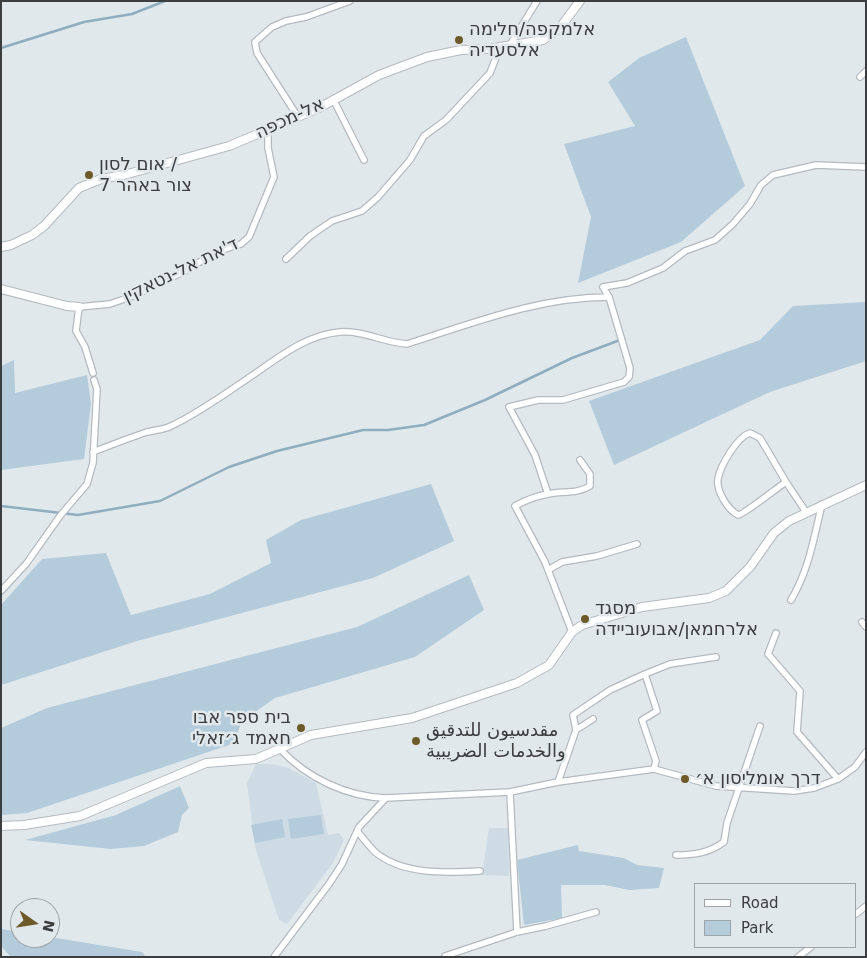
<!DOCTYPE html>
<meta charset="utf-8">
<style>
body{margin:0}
#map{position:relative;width:867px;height:958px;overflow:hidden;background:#e1e8ec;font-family:"DejaVu Sans",sans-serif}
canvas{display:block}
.frame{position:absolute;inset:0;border:2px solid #3b3d3f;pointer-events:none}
.legend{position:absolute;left:694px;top:883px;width:162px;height:65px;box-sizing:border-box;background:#e1e8ec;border:1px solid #9fa4a7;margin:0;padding:6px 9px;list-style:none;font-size:15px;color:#3b3d3f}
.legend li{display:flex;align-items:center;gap:10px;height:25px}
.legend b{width:25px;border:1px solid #9fa4a7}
.north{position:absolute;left:10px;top:898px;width:50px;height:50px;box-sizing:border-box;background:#e1e8ec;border:1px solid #9fa4a7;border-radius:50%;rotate:103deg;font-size:14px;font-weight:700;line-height:20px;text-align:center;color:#3b3d3f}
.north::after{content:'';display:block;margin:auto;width:18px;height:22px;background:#6e5929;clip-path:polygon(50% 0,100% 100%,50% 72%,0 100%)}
</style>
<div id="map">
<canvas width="867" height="958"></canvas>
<div class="frame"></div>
<ul class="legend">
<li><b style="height:6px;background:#fff"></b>Road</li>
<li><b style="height:14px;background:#b3cbdb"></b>Park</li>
</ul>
<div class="north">N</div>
</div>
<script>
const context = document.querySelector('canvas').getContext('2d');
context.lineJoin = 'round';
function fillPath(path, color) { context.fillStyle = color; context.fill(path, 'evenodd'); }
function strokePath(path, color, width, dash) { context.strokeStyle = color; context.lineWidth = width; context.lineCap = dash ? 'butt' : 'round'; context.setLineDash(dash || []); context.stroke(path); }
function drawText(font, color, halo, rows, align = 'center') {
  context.font = font + ' "DejaVu Sans","Noto Sans Arabic","Noto Sans Hebrew",sans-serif'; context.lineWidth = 5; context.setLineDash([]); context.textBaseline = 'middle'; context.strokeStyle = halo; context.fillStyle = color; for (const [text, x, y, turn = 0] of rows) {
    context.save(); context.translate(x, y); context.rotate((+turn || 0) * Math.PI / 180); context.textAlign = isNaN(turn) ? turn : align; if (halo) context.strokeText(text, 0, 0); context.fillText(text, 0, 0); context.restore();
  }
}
fillPath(new Path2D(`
 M256 764H271L289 768 316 783 328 835 339 833 344 840 333 863 287 924 279 920 255 847 247 783Z
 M489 828H508L509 876 482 875Z`), '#cedbe4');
fillPath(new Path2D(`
 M686 37 745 186 681 242 578 283 591 217 564 144 635 126 608 82 639 58Z
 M866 302V361L770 392 614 465 589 401 760 340 793 306Z
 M14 360 15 393 87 375 91 404 84 459 1 470V366Z
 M431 484 454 541 373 578 137 641 1 685V605L42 559 106 553 131 615 210 594 271 563 266 540 301 520Z
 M469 575 484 610 415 657 275 698 241 722 235 743 27 813 1 815V728L47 708 357 627Z
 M180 786 189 808 182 815 178 832 144 846 111 849 25 840 116 815Z
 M321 815 324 834 291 839 288 819Z
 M282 819 285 837 255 843 251 825Z
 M578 845 579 851 624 858 637 865 664 868 659 888 629 890 605 885H561L562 918 524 925 517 860Z
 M1 929 20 932V938L50 937 142 952 146 957H11L1 946Z`), '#b3cbdb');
strokePath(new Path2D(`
 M1 48 84 22 132 14 165 1
 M1 506 78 515 160 501 229 467 277 451 363 430H388L424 425 485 400 572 358 620 340`), '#8eadc0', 2.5);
const minor = new Path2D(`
 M510 45 537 1
 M860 77 866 71
 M333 99 364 160
 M298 117 257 53 255 42 272 27 286 21 306 17 350 1
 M286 259 310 236 332 221 362 211 378 197 410 160 424 136 446 120 490 73 500 47
 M609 297 603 287 627 283 663 268 685 251 715 240 733 224 750 204 761 185 773 175 816 165 866 167
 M93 373 85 347 76 331 79 307 110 304 133 296 185 271 216 252 241 244 249 237 274 177 268 148V131
 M93 452C111 445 129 438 147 432 154 430 162 430 169 427 194 416 227 393 250 377 278 358 305 335 340 332 363 330 385 343 407 344 473 323 539 297 609 297L630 368 629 377 624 382 563 400H538L509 407 535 455 548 494
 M786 482 760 438 750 433C737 437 720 466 718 479 716 491 728 510 738 515 743 515 778 487 786 482L806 512
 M548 570 562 562 597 556 637 544
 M1 591 26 564 60 516 87 484 93 463 97 389 94 380
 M791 600C809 570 814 537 822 504
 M862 622 866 627
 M572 632 545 562 515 506C526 500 536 496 548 494 562 491 578 494 590 486V474L580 460
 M776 633 768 654 800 691 797 732 838 779
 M645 674 657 711 642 720 656 761 654 769
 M576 730 573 715 610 690 645 674 670 664 716 657
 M280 749C307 778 347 797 386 798L510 792 558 782 654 769 716 786 794 791 814 788 838 779 855 767 866 752
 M558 782 576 730 593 719
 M510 792 517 932 546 926 596 912
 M357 831C363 838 369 846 375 852 403 875 446 873 480 871
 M676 855C694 855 709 853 724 842L727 823 760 726
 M856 914 866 906
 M445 956 517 932
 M274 957 329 884 342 864 359 827 386 798
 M798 957 811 947`);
const tertiary = new Path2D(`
 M1 247 11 245 32 235 44 226 79 188 101 179 124 175 229 146 319 108 379 75 427 57 461 50 488 49 543 40 559 29 580 1
 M1 289 67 306 79 307
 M1 826 24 825 80 816 206 763 256 759 311 735 412 718 517 683 549 665 572 632 582 625 642 607 709 598 726 591 750 567 774 533 789 521 866 485`);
strokePath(minor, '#b4babf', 8);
strokePath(tertiary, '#b4babf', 10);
strokePath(minor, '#fff', 5.5);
strokePath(tertiary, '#fff', 8);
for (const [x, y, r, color] of [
 [459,40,5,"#6e5929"],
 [89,175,5,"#6e5929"],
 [585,619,5,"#6e5929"],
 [301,728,5,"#6e5929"],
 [416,741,5,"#6e5929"],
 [685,779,5,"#6e5929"]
]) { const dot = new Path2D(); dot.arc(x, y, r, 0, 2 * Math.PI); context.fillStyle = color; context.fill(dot); strokePath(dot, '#e1e8ec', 2); }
drawText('18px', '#3b3d3f', '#e1e8ec', [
 ["אלמקפה/חלימה",469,30],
 ["אלסעדיה",469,51],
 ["אום לסון /",99,165],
 ["צור באהר 7",99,186],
 ["מסגד",595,609],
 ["אלרחמאן/אבועוביידה",595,630],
 ["בית ספר אבו",291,718,"right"],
 ["חאמד ג׳זאלי",291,739,"right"],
 ["مقدسيون للتدقيق",426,731],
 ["والخدمات الضريبية",426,752],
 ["דרך אומליסון א׳",695,779]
], 'left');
drawText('18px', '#3b3d3f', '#e1e8ec', [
 ["אל-מכפה",290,119,-25],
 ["ד'את אל-נטאקין",181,271,-26]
]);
</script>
